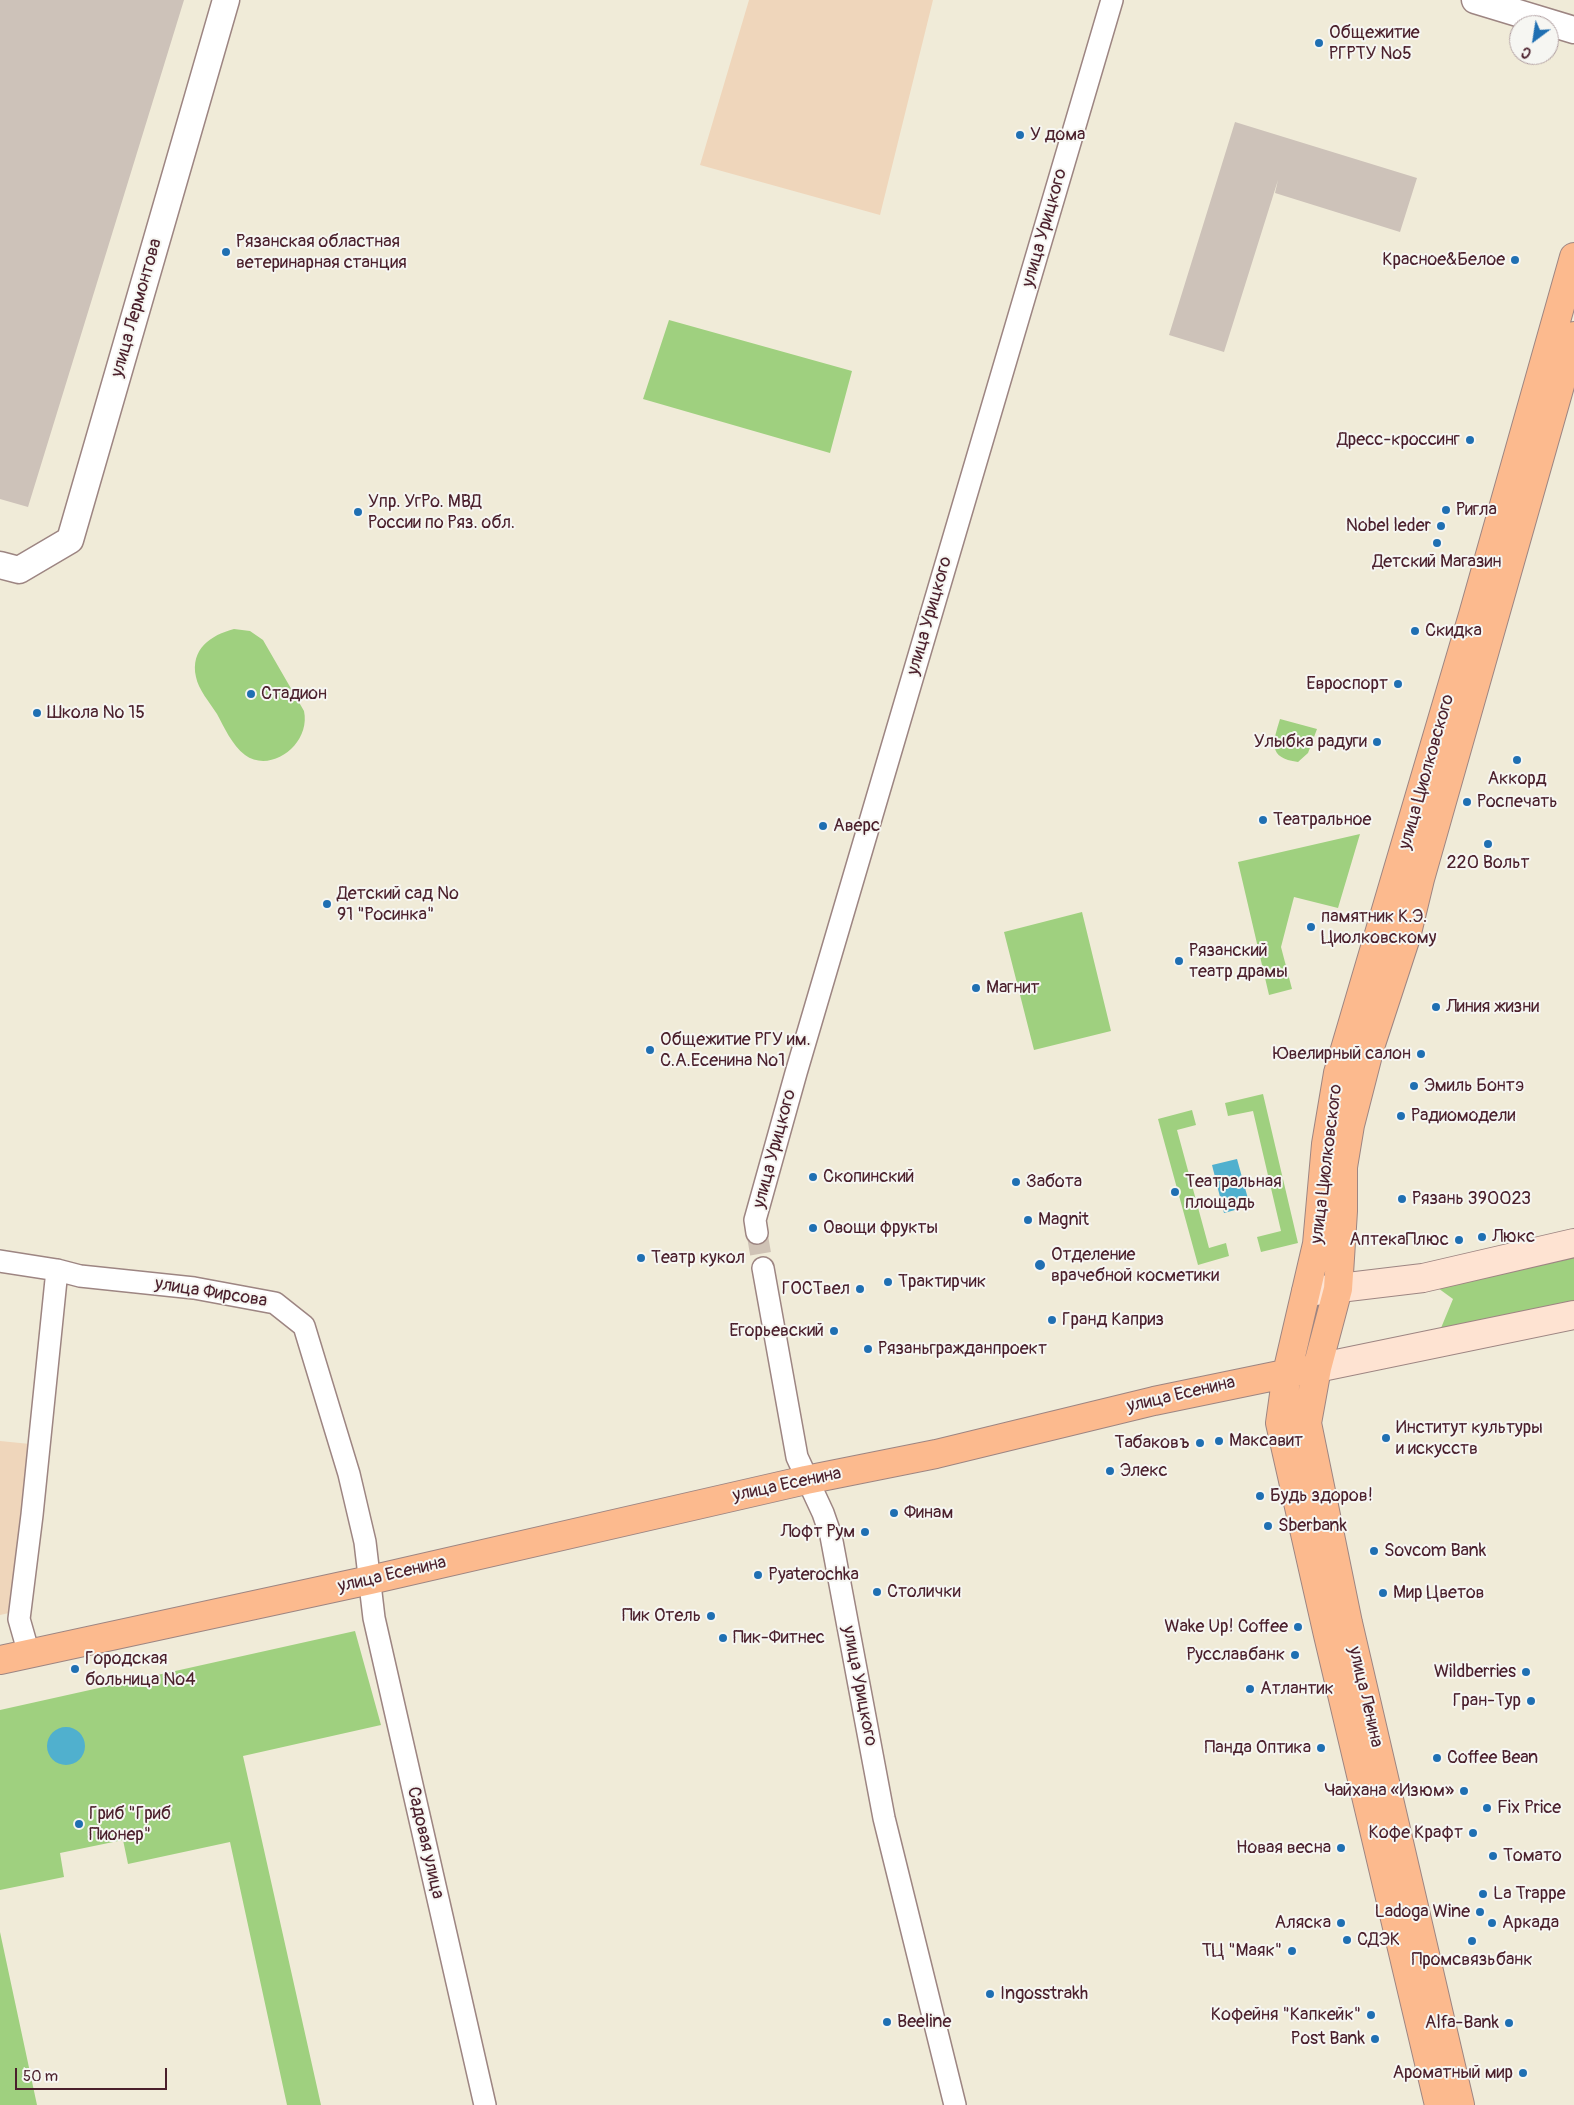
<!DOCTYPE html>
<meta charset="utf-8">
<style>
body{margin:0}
#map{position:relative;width:1574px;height:2105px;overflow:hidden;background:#f0ebd8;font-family:Pangolin,sans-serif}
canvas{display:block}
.north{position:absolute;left:1509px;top:15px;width:50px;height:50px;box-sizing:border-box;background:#f6f6f2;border:1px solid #b1a0a2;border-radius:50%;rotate:211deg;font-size:14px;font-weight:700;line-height:20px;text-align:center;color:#4a1f2b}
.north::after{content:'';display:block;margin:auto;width:18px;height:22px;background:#1f6fb2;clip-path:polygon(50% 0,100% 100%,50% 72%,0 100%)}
.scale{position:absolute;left:15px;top:2068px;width:152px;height:22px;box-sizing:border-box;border:2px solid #4a1f2b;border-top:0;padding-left:6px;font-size:15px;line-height:18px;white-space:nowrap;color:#4a1f2b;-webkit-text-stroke:4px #f6f6f2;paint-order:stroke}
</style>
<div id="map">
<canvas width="1574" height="2105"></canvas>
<div class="north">С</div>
<div class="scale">50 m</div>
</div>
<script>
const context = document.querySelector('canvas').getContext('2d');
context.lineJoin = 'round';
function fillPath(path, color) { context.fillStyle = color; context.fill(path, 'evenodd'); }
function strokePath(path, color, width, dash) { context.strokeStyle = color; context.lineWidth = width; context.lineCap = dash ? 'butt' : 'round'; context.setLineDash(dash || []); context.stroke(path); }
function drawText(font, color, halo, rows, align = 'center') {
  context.font = font + ' Pangolin,sans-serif'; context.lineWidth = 4; context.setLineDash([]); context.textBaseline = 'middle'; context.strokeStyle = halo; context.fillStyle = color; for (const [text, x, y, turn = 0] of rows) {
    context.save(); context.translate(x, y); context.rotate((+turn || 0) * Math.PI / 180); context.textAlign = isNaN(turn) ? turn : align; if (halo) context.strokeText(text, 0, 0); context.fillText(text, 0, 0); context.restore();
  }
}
fillPath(new Path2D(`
 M749 0H933L880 215 700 165Z
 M0 1441 30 1444 9 1613 0 1615Z`), '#efd6bb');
fillPath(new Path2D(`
 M0 0H184L28 507 0 499Z
 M1235 122 1417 178 1400 232 1275 193 1278 180 1224 352 1169 335Z`), '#cdc2b9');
fillPath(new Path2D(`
 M669 320 852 371 830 453 643 399Z
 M234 629 250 631 263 640 304 711C311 744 271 774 245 755 232 745 224 727 217 714 210 703 198 689 196 677 190 649 211 635 234 629Z
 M1280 719 1317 729 1308 753 1298 762C1267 758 1273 742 1280 719Z
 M1360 834 1338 908 1294 897 1281 947 1292 989 1269 995 1238 862Z
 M1082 912 1111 1031 1034 1050 1004 932Z
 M1263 1094 1298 1243 1261 1252 1257 1237 1281 1231 1253 1111 1228 1116 1225 1103Z
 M1192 1110 1196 1125 1177 1130 1209 1248 1226 1243 1229 1256 1198 1265 1158 1119Z
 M1574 1253V1303L1441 1328 1453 1299 1431 1283Z
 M355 1631 381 1725 243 1756 321 2105H287L230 1842 128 1864 123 1840 60 1853 64 1877 0 1890V1710Z
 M0 1932 37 2105H0Z`), '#9fd07f');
fillPath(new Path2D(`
 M1237 1159 1250 1206 1224 1213 1212 1165Z
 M47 1746a19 19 0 1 1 38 0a19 19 0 1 1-38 0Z`), '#50b0ce');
strokePath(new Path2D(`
 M757 1233 763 1268`), '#cfc2b5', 21, [21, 11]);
const minor = new Path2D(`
 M757 1233 755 1220 796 1073 1112 0
 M0 1261 57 1270 80 1276 194 1288 275 1303 304 1326 349 1474 365 1542 374 1618 485 2105
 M763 1268 797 1457 823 1513 831 1536 884 1818 955 2105
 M29 1654 19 1619 32 1515 57 1270`);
const tertiary = new Path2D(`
 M1475 0 1574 30
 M0 565 19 570 70 540 226 0`);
const secondary = new Path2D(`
 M1306 1292 1423 1278 1574 1243
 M1317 1368 1574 1315`);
const primary = new Path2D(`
 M0 1660 370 1580 806 1480 936 1454 1154 1401 1304 1370
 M1439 2105 1328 1635 1280 1423 1287 1373 1317 1244 1326 1144 1338 1073 1473 615 1574 257
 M1460 2105 1348 1623 1307 1423 1317 1368 1338 1289 1343 1211V1167L1350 1125 1370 1047 1406 937 1420 879 1574 336`);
strokePath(minor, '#9d8582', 24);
strokePath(tertiary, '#9d8582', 29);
strokePath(secondary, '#9d8582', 30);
strokePath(primary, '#9d8582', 30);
strokePath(minor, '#fff', 21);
strokePath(tertiary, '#fff', 26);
strokePath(secondary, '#fee3d2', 28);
strokePath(primary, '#fcba8e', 28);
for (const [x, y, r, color] of [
 [1319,43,5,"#1f6fb2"],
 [1020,135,5,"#1f6fb2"],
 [226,252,5,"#1f6fb2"],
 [1515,260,5,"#1f6fb2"],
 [1470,440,5,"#1f6fb2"],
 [1446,510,5,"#1f6fb2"],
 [358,512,5,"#1f6fb2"],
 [1441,526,5,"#1f6fb2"],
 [1437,543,5,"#1f6fb2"],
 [1415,631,5,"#1f6fb2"],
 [1398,684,5,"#1f6fb2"],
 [251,694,5,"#1f6fb2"],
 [37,713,5,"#1f6fb2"],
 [1377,742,5,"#1f6fb2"],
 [1517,760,5,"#1f6fb2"],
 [1467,802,5,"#1f6fb2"],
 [1263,820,5,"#1f6fb2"],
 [823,826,5,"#1f6fb2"],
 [1488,844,5,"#1f6fb2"],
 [327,904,5,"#1f6fb2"],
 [1311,927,5,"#1f6fb2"],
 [1179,961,5,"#1f6fb2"],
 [976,988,5,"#1f6fb2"],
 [1436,1007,5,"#1f6fb2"],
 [650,1050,5,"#1f6fb2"],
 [1421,1054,5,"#1f6fb2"],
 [1414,1086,5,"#1f6fb2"],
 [1401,1116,5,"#1f6fb2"],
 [813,1177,5,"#1f6fb2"],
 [1016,1182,5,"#1f6fb2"],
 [1175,1192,5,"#1f6fb2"],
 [1402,1199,5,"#1f6fb2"],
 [1028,1220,5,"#1f6fb2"],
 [813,1228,5,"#1f6fb2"],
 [1482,1237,5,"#1f6fb2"],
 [1459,1240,5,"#1f6fb2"],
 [641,1258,5,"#1f6fb2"],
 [1040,1265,6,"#1f6fb2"],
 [888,1282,5,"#1f6fb2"],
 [860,1289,5,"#1f6fb2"],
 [1052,1320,5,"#1f6fb2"],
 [834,1331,5,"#1f6fb2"],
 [868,1349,5,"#1f6fb2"],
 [1386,1438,5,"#1f6fb2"],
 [1219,1441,5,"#1f6fb2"],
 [1200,1443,5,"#1f6fb2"],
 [1110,1471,5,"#1f6fb2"],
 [1260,1496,5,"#1f6fb2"],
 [894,1513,5,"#1f6fb2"],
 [1268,1526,5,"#1f6fb2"],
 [865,1532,5,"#1f6fb2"],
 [1374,1551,5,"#1f6fb2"],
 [758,1575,5,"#1f6fb2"],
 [877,1592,5,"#1f6fb2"],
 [1383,1593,5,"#1f6fb2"],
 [711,1616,5,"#1f6fb2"],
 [1298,1627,5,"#1f6fb2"],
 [723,1638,5,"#1f6fb2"],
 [1295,1655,5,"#1f6fb2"],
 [75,1669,5,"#1f6fb2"],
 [1526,1672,5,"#1f6fb2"],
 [1250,1689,5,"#1f6fb2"],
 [1531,1701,5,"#1f6fb2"],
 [1321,1748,5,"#1f6fb2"],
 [1437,1758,5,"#1f6fb2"],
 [1464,1791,5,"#1f6fb2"],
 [1487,1808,5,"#1f6fb2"],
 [79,1824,5,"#1f6fb2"],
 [1473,1833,5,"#1f6fb2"],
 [1341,1848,5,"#1f6fb2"],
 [1493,1856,5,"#1f6fb2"],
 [1483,1894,5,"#1f6fb2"],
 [1480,1912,5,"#1f6fb2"],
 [1341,1923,5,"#1f6fb2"],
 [1492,1923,5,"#1f6fb2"],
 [1347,1940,5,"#1f6fb2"],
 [1472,1941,5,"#1f6fb2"],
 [1292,1951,5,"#1f6fb2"],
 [990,1994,5,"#1f6fb2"],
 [1371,2015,5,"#1f6fb2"],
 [887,2022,5,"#1f6fb2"],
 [1509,2023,5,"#1f6fb2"],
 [1375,2039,5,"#1f6fb2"],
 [1523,2073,5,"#1f6fb2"]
]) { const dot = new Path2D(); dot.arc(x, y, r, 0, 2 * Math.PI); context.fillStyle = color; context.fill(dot); strokePath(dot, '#f6f6f2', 2); }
drawText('18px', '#4a1f2b', '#f6f6f2', [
 ["Общежитие",1329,33],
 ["РГРТУ №5",1329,54],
 ["У дома",1030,135],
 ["Рязанская областная",236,242],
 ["ветеринарная станция",236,263],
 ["Красное&Белое",1505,260,"right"],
 ["Дресс-кроссинг",1460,440,"right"],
 ["Упр. УгРо. МВД",368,502],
 ["России по Ряз. обл.",368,523],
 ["Ригла",1456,510],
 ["Nobel leder",1431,526,"right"],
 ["Детский Магазин",1437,562,"center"],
 ["Скидка",1425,631],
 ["Евроспорт",1388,684,"right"],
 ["Стадион",261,694],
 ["Школа № 15",47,713],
 ["Улыбка радуги",1367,742,"right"],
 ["Аккорд",1517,779,"center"],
 ["Роспечать",1477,802],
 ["Театральное",1273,820],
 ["Аверс",833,826],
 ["220 Вольт",1488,863,"center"],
 ["Детский сад №",337,894],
 ["91 \"Росинка\"",337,915],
 ["памятник К.Э.",1321,917],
 ["Циолковскому",1321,938],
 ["Рязанский",1189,951],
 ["театр драмы",1189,972],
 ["Магнит",986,988],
 ["Линия жизни",1446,1007],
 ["Общежитие РГУ им.",660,1040],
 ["С.А.Есенина №1",660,1061],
 ["Ювелирный салон",1411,1054,"right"],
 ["Эмиль Бонтэ",1424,1086],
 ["Радиомодели",1411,1116],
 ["Скопинский",823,1177],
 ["Забота",1026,1182],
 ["Театральная",1185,1182],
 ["площадь",1185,1203],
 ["Рязань 390023",1412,1199],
 ["Magnit",1038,1220],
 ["Овощи фрукты",823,1228],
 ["Люкс",1492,1237],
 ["АптекаПлюс",1449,1240,"right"],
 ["Отделение",1051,1255],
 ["врачебной косметики",1051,1276],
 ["Театр кукол",651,1258],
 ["Трактирчик",898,1282],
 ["ГОСТвел",850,1289,"right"],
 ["Гранд Каприз",1062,1320],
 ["Егорьевский",824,1331,"right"],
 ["Рязаньгражданпроект",878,1349],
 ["Институт культуры",1396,1428],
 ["и искусств",1396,1449],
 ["Максавит",1229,1441],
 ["Табаковъ",1190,1443,"right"],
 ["Элекс",1120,1471],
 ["Будь здоров!",1270,1496],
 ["Финам",904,1513],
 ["Sberbank",1278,1526],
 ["Лофт Рум",855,1532,"right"],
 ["Sovcom Bank",1384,1551],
 ["Pyaterochka",768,1575],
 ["Столички",887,1592],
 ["Мир Цветов",1393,1593],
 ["Пик Отель",701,1616,"right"],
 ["Wake Up! Coffee",1288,1627,"right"],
 ["Пик-Фитнес",733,1638],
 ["Русславбанк",1285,1655,"right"],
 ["Городская",85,1659],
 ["больница №4",85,1680],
 ["Wildberries",1516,1672,"right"],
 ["Атлантик",1260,1689],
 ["Гран-Тур",1521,1701,"right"],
 ["Панда Оптика",1311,1748,"right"],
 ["Coffee Bean",1447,1758],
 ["Чайхана «Изюм»",1454,1791,"right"],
 ["Fix Price",1497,1808],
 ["Гриб \"Гриб",89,1814],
 ["Пионер\"",89,1835],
 ["Кофе Крафт",1463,1833,"right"],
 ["Новая весна",1331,1848,"right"],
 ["Томато",1503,1856],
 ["La Trappe",1493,1894],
 ["Ladoga Wine",1470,1912,"right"],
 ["Аляска",1331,1923,"right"],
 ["Аркада",1502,1923],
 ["СДЭК",1357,1940],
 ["ТЦ \"Маяк\"",1282,1951,"right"],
 ["Промсвязьбанк",1472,1960,"center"],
 ["Ingosstrakh",1000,1994],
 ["Кофейня \"Капкейк\"",1361,2015,"right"],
 ["Beeline",897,2022],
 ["Alfa-Bank",1499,2023,"right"],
 ["Post Bank",1365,2039,"right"],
 ["Ароматный мир",1513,2073,"right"]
], 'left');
drawText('18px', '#4a1f2b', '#f6f6f2', [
 ["улица Урицкого",1045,228,-74],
 ["улица Лермонтова",137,308,-74],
 ["улица Урицкого",930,616,-74],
 ["улица Циолковского",1427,772,-74],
 ["улица Урицкого",775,1149,-75],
 ["улица Циолковского",1327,1164,-83],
 ["улица Фирсова",211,1293,9],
 ["улица Есенина",1181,1395,-13],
 ["улица Есенина",787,1485,-12],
 ["улица Есенина",392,1575,-13],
 ["улица Урицкого",859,1686,79],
 ["улица Ленина",1365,1697,77],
 ["Садовая улица",425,1843,77]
]);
</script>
